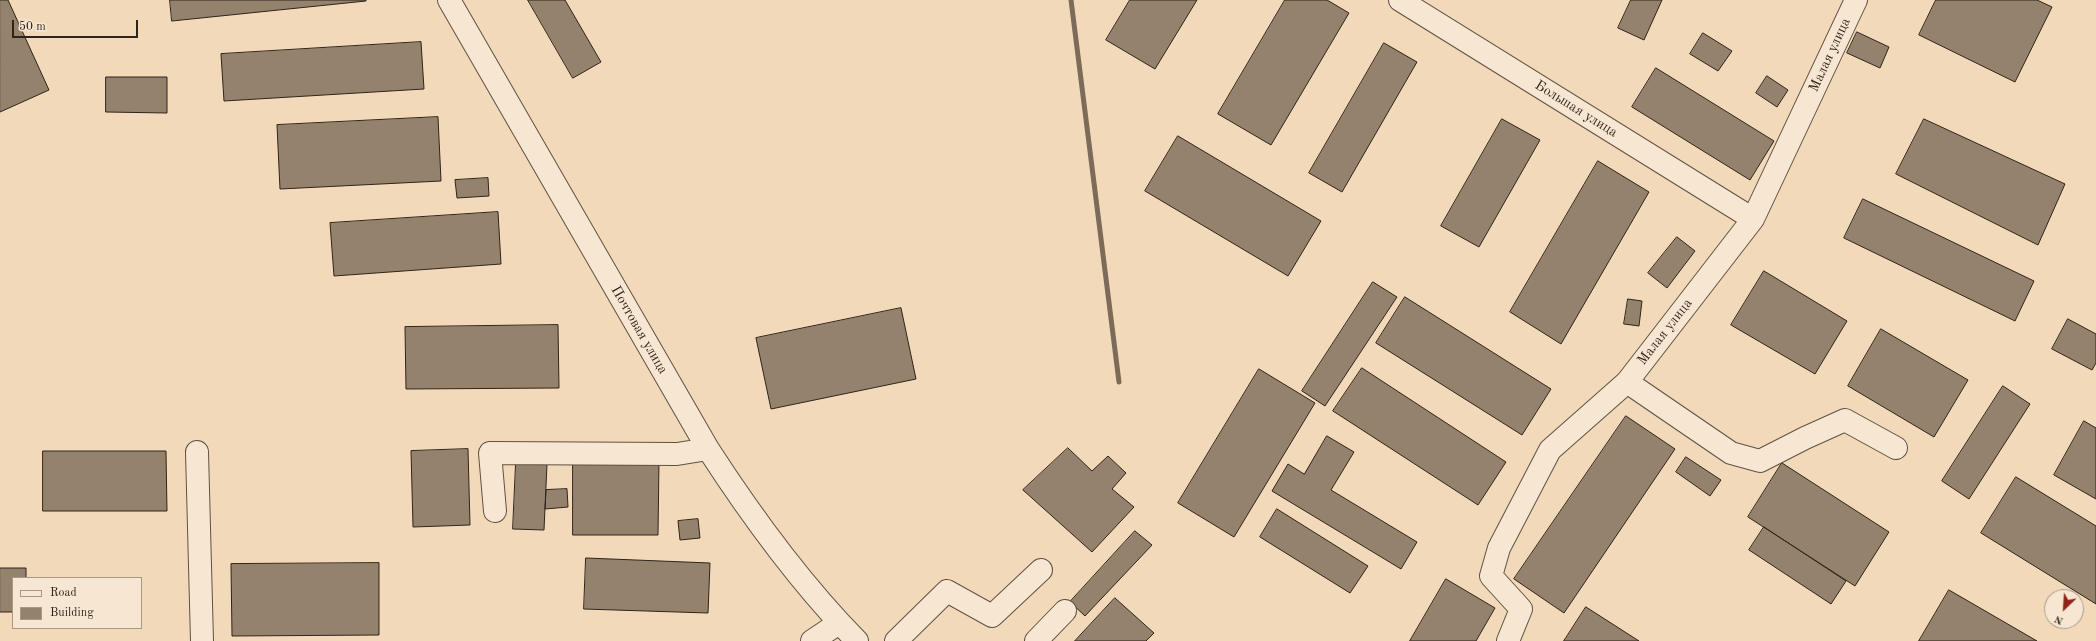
<!DOCTYPE html>
<meta charset="utf-8">
<style>
body{margin:0}
#map{position:relative;width:2096px;height:641px;overflow:hidden;background:#f2d9b9;font-family:"Old Standard TT",serif}
canvas{display:block}
.legend{position:absolute;left:12px;top:577px;width:130px;height:52px;box-sizing:border-box;background:#f7e6d2;border:1px solid #a79888;margin:0;padding:5px 7px;list-style:none;font-size:12px;color:#2f241a}
.legend li{display:flex;align-items:center;gap:8px;height:20px}
.legend b{width:20px;border:1px solid #a79888}
.north{position:absolute;left:2044px;top:589px;width:40px;height:40px;box-sizing:border-box;background:#f7e6d2;border:1px solid #a79888;border-radius:50%;rotate:205deg;font-size:11px;font-weight:700;line-height:16px;text-align:center;color:#2f241a}
.north::after{content:'';display:block;margin:auto;width:14px;height:18px;background:#8f2418;clip-path:polygon(50% 0,100% 100%,50% 72%,0 100%)}
.scale{position:absolute;left:12px;top:20px;width:126px;height:18px;box-sizing:border-box;border:2px solid #2f241a;border-top:0;padding-left:5px;font-size:12px;line-height:14px;white-space:nowrap;color:#2f241a;-webkit-text-stroke:3px #f7e6d2;paint-order:stroke}
</style>
<div id="map">
<canvas width="2096" height="641"></canvas>
<ul class="legend">
<li><b style="height:5px;background:#f7e6d2"></b>Road</li>
<li><b style="height:11px;background:#94826d"></b>Building</li>
</ul>
<div class="north">N</div>
<div class="scale">50 m</div>
</div>
<script>
const context = document.querySelector('canvas').getContext('2d');
context.lineJoin = 'round';
function strokePath(path, color, width, dash) { context.strokeStyle = color; context.lineWidth = width; context.lineCap = dash ? 'butt' : 'round'; context.setLineDash(dash || []); context.stroke(path); }
function fillPath(path, color) { context.fillStyle = color; context.fill(path, 'evenodd'); }
function drawText(font, color, halo, rows, align = 'center') {
  context.font = font + ' "Old Standard TT",serif'; context.lineWidth = 3.5; context.setLineDash([]); context.textBaseline = 'middle'; context.strokeStyle = halo; context.fillStyle = color; for (const [text, x, y, turn = 0] of rows) {
    context.save(); context.translate(x, y); context.rotate((+turn || 0) * Math.PI / 180); context.textAlign = isNaN(turn) ? turn : align; if (halo) context.strokeText(text, 0, 0); context.fillText(text, 0, 0); context.restore();
  }
}
strokePath(new Path2D(`
 M1071 0 1119 382`), '#7c6b59', 5);
const building = new Path2D(`
 M0 0H8L49 90 0 112Z
 M170 0H366V1L172 21Z
 M528 0H565L601 62 573 78Z
 M1130 0H1197L1155 69 1106 40Z
 M1285 0H1327L1349 13 1271 145 1218 114Z
 M1631 0H1662L1644 40 1618 28Z
 M1936 0H2037L2052 7 2015 82 1919 35Z
 M1857 32 1889 47 1880 68 1847 53Z
 M1703 33 1732 51 1718 71 1690 54Z
 M421 42 424 89 224 101 221 54Z
 M1384 43 1417 62 1342 192 1309 173Z
 M1656 68 1774 141 1750 180 1632 107Z
 M1767 76 1788 90 1777 107 1756 93Z
 M106 77H167V113L106 112Z
 M438 117 441 181 280 189 277 125Z
 M1502 119 1540 140 1479 247 1441 226Z
 M1924 119 2065 184 2038 245 1896 174Z
 M1178 136 1321 221 1288 276 1145 191Z
 M1598 161 1649 192 1561 344 1510 312Z
 M488 178 489 196 457 198 455 180Z
 M1863 199 2034 281 2015 321 1844 238Z
 M498 212 501 264 334 276 330 223Z
 M1677 237 1695 251 1667 288 1648 273Z
 M1764 271 1847 321 1815 374 1731 325Z
 M1373 282 1397 297 1325 406 1302 391Z
 M1405 297 1551 389 1522 435 1376 343Z
 M1628 299 1642 301 1639 326 1624 324Z
 M901 308 916 379 771 409 756 338Z
 M2068 319 2096 334V363L2092 370 2052 349Z
 M558 325 559 388 406 389 405 327Z
 M1881 329 1968 380 1934 437 1848 386Z
 M1362 368 1506 462 1478 505 1333 411Z
 M1259 369 1315 403 1234 537 1178 503Z
 M2003 386 2030 404 1969 499 1942 481Z
 M1626 416 1675 449 1564 613 1514 579Z
 M2084 421 2096 428V499L2054 475Z
 M1327 436 1354 452 1331 490 1417 542 1401 569 1272 491 1288 464 1304 474Z
 M1068 448 1092 471 1108 456 1126 473 1112 489 1134 507 1092 552 1023 490Z
 M468 449 470 525 413 527 411 451Z
 M43 451H166L167 511H43Z
 M1686 457 1721 480 1710 496 1676 472Z
 M573 460H659L658 535H573Z
 M516 463 547 464 544 530 513 529Z
 M1782 463 1889 532 1855 586 1748 517Z
 M2016 477 2096 526V604L1981 533Z
 M567 489 568 507 545 509 546 490Z
 M1277 509 1368 566 1350 593 1260 537Z
 M698 519 700 538 680 540 678 521Z
 M1764 527 1846 581 1831 604 1749 550Z
 M1135 531 1152 545 1085 616 1070 602Z
 M586 558 710 563 708 613 584 609Z
 M379 563V635L232 636 231 564Z
 M0 568H26V578H13V612H0Z
 M1446 579 1495 608 1476 641H1410Z
 M1949 590 2037 641H1919Z
 M1115 598 1154 633 1146 641H1075Z
 M1586 607 1639 641H1564Z`);
fillPath(building, '#94826d');
strokePath(building, '#2f241a', 1);
const minor = new Path2D(`
 M449 0 708 449C752 517 800 583 857 641
 M1400 0 1753 219
 M1627 382 1731 453 1760 461 1805 438 1845 420 1896 448
 M197 452 202 641
 M495 511 490 453 677 454 708 449
 M812 641 839 623
 M896 641 947 591 992 616 1041 570
 M1036 641 1065 611
 M1508 641 1521 609 1491 576 1499 548 1550 450 1627 382 1753 219 1856 0`);
strokePath(minor, '#605142', 24);
strokePath(minor, '#f7e6d2', 22);
drawText('14px', '#2f241a', '#f7e6d2', [
 ["Малая улица",1830,55,-65],
 ["Большая улица",1576,109,32],
 ["Почтовая улица",639,330,60],
 ["Малая улица",1665,332,-52]
]);
</script>
